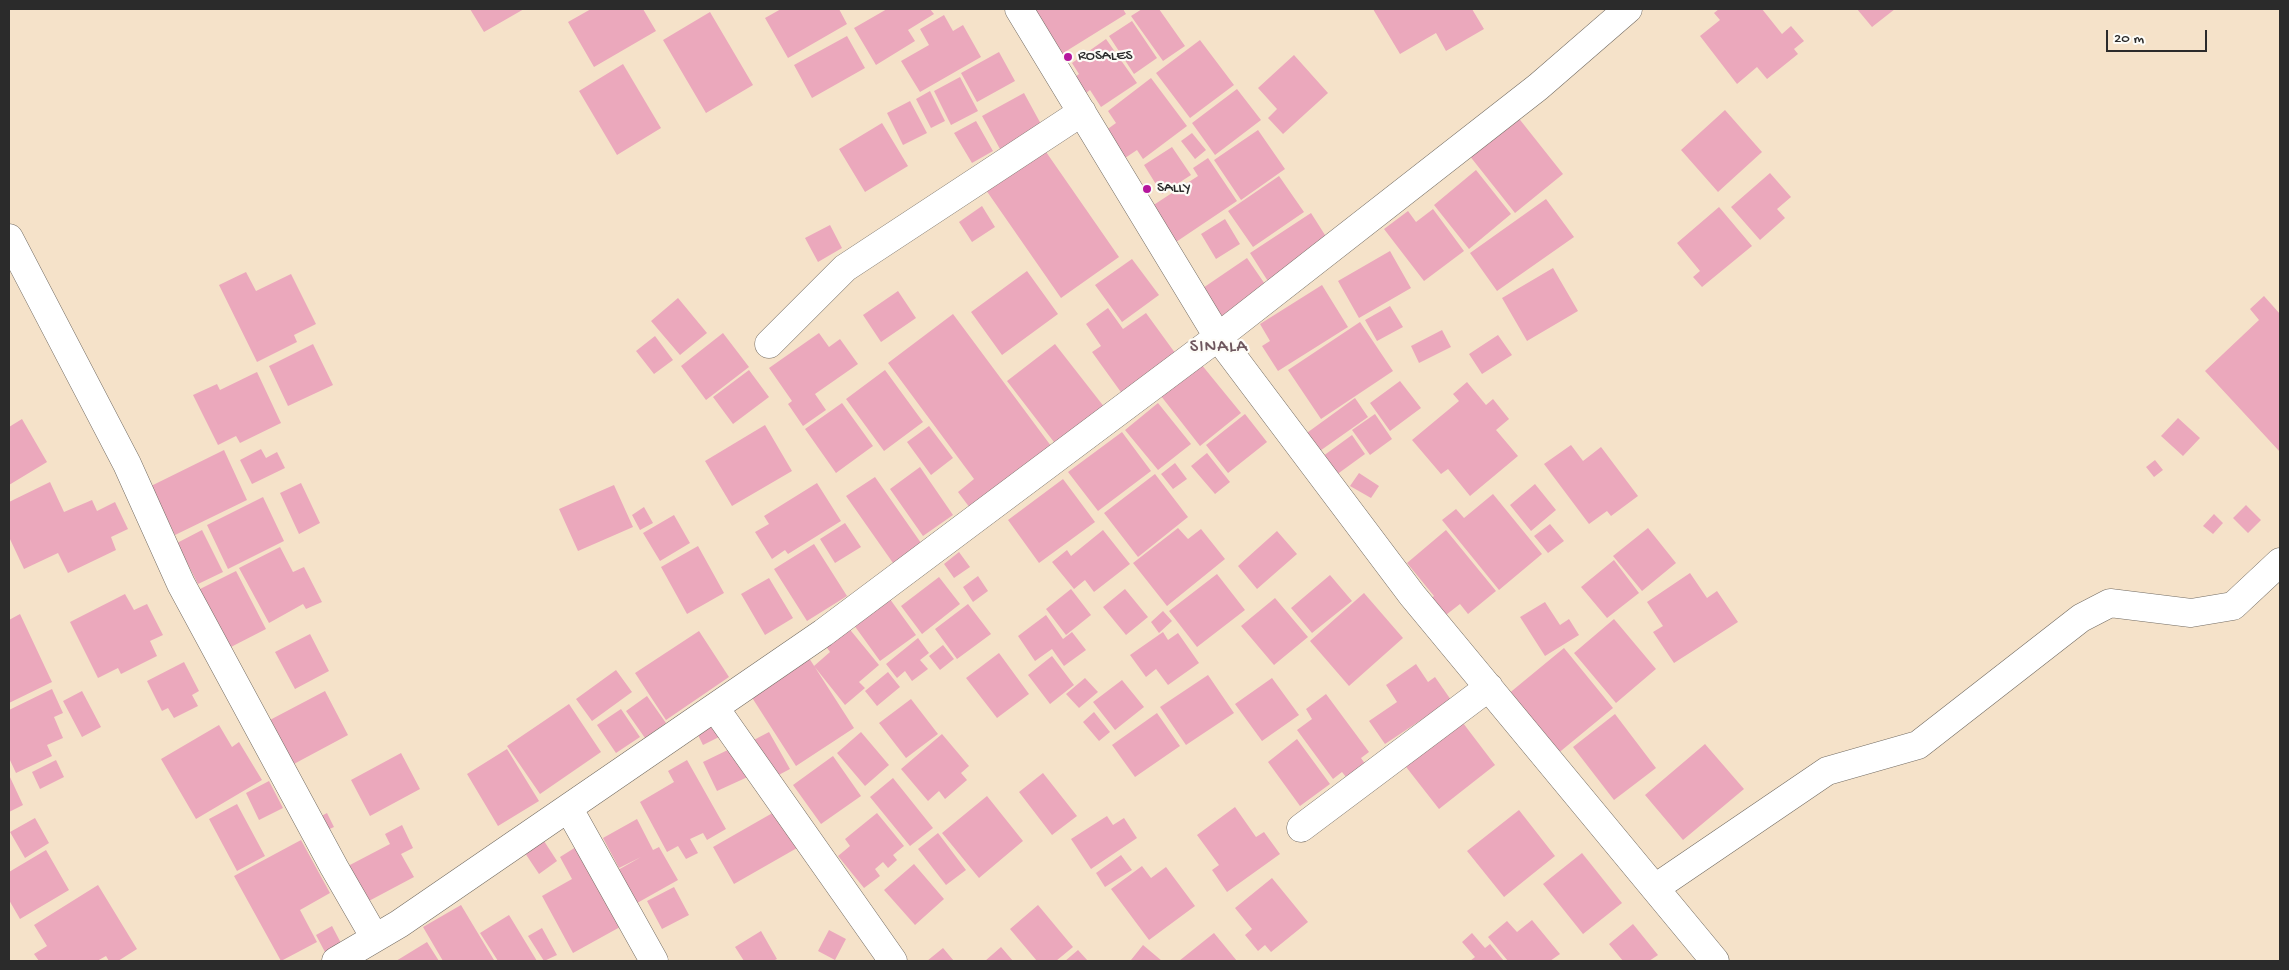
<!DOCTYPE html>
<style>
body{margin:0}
#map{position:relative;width:2289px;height:970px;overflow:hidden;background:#f5e2c9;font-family:"Gochi Hand",sans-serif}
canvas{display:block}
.frame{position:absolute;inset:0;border:10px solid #2b2b2b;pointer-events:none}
.scale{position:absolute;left:2106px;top:30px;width:101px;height:22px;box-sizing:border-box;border:2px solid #2b2b2b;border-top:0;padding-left:6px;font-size:15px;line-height:18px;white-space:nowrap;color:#2b2b2b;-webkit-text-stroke:4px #fdfcf7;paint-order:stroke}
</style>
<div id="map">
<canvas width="2289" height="970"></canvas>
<div class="frame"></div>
<div class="scale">20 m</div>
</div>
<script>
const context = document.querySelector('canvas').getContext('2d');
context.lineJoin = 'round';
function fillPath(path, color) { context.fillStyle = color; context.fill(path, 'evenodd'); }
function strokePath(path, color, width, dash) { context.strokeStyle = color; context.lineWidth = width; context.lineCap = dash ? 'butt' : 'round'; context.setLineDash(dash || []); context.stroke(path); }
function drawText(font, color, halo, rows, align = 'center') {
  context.font = font + ' "Gochi Hand",sans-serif'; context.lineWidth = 4.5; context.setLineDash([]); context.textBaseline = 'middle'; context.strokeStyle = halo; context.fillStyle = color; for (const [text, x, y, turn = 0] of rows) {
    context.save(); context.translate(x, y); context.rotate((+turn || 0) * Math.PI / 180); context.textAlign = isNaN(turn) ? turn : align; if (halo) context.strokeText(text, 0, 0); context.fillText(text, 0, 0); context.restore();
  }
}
fillPath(new Path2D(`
 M470 9H524L484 32Z
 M591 9H643L656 31 594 67 568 22Z
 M781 9H839L847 24 788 58 765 18Z
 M887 9H930L934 14 908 30 915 41 876 65 854 28Z
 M1033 9H1123L1126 14 1060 55Z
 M1142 9H1159L1185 46 1163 61 1131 16Z
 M1373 9H1472L1484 29 1446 51 1436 33 1400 54Z
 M1719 9H1762L1782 34 1791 26 1804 41 1794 49 1798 54 1767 79 1757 67 1737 84 1700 36 1720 20 1714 13Z
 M1857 9H1895L1872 27Z
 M710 12 753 85 706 113 663 40Z
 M944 15 953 31 963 25 981 57 920 92 901 61 929 45 920 29Z
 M1132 21 1157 58 1134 74 1109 36Z
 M847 36 865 68 812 98 794 65Z
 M1106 39 1137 83 1101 107 1090 90 1082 96 1071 80 1079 74 1072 63Z
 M1200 40 1234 85 1190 118 1156 73Z
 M999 52 1015 81 977 102 961 73Z
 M1294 55 1328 93 1283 134 1268 118 1277 109 1258 88Z
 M623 64 661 128 617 155 579 91Z
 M960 77 978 111 951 125 934 91Z
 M1151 78 1187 126 1143 159 1137 150 1125 158 1105 131 1116 123 1108 111Z
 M1237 89 1261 120 1215 155 1192 123Z
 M930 91 945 121 931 128 916 99Z
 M1024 93 1042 126 1000 149 982 116Z
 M910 101 927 133 903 145 887 113Z
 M1725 110 1762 152 1718 192 1681 150Z
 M1517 116 1563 174 1515 213 1469 155Z
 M976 121 993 151 972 163 954 133Z
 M882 123 908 166 865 192 839 149Z
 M1258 130 1285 169 1241 200 1214 160Z
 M1192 133 1206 150 1195 159 1181 141Z
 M1172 147 1191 175 1162 194 1144 165Z
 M1044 149 1119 257 1061 298 986 190Z
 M1208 158 1237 201 1173 244 1149 208 1198 176 1193 168Z
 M1476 170 1511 214 1469 249 1434 205Z
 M1770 173 1791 197 1777 209 1785 218 1760 240 1731 207Z
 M1279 176 1304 212 1253 247 1228 211Z
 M1546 199 1574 237 1497 291 1470 253Z
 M982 206 995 227 972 242 959 222Z
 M1719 207 1752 246 1702 287 1693 277 1700 271 1677 243Z
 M1433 209 1464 251 1424 281 1384 229 1408 211 1416 222Z
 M1311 213 1332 246 1271 286 1250 253Z
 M1225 219 1240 244 1216 259 1201 234Z
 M830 225 842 248 818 262 805 238Z
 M1390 251 1411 288 1359 318 1338 281Z
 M1247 258 1269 290 1222 322 1200 290Z
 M1132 259 1159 295 1122 322 1095 285Z
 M1553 268 1578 311 1527 341 1502 298Z
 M1027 271 1058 314 1002 355 971 312Z
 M246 272 256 291 291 274 316 324 294 335 297 342 257 362 219 285Z
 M1322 285 1348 327 1278 371 1262 346 1270 341 1260 324Z
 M898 291 916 318 881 342 863 315Z
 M2264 296 2280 314V452L2205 371 2259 320 2250 309Z
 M678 298 707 333 680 355 651 321Z
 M1390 306 1403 327 1377 341 1365 320Z
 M1108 308 1123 329 1146 313 1178 357 1123 395 1092 352 1101 346 1086 324Z
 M953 314 1057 454 970 508 958 492 974 479 888 363Z
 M1360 322 1393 371 1321 419 1288 370Z
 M1442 330 1451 347 1419 363 1411 346Z
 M723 333 749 367 706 400 681 366Z
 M819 333 829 347 840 339 858 364 815 394 826 410 803 426 788 404 792 401 769 368Z
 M1498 335 1512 355 1482 374 1469 354Z
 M655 336 673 360 654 374 636 351Z
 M313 344 333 385 288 406 269 366Z
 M1055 344 1105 408 1057 446 1007 381Z
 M1201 364 1241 413 1200 446 1161 396Z
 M749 370 769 397 733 424 713 397Z
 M885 370 923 422 884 451 846 399Z
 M257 372 281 423 240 443 236 436 218 445 193 395 217 384 220 390Z
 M1400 381 1421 408 1390 431 1370 403Z
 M1467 382 1486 405 1493 399 1509 419 1496 430 1518 456 1470 496 1448 469 1441 474 1412 440 1459 401 1453 394Z
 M1355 398 1368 417 1317 453 1304 435Z
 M842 403 873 446 836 473 805 429Z
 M1158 403 1191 444 1158 470 1125 430Z
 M1245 414 1267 442 1228 473 1206 445Z
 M1375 414 1392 439 1370 455 1352 430Z
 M2178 418 2200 438 2183 456 2161 436Z
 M22 419 47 462 9 485V427Z
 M765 425 792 471 732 506 705 461Z
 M929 426 953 458 931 475 907 442Z
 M1122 432 1151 471 1098 511 1068 472Z
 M1352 435 1365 454 1332 478 1319 459Z
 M1571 445 1583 461 1601 447 1638 496 1611 516 1607 511 1589 524 1544 464Z
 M261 449 266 458 277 452 285 468 252 484 240 460Z
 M224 450 247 500 175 535 151 486Z
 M1207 453 1230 482 1215 494 1191 466Z
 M2155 460 2163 470 2154 477 2146 467Z
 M1175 463 1187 479 1173 489 1161 474Z
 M920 467 953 515 923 536 890 489Z
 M1359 473 1379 486 1371 498 1350 486Z
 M1155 474 1188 517 1138 557 1104 513Z
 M875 477 921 543 893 563 846 496Z
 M1063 479 1095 522 1039 563 1008 520Z
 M50 482 64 512 92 500 97 511 115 502 128 529 111 537 116 550 68 573 58 553 24 569 9 537V502Z
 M301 483 320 523 299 534 280 493Z
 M817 483 841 521 788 554 785 550 772 559 755 532 769 524 764 516Z
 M1535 484 1556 510 1531 531 1510 505Z
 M614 485 633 527 578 551 559 509Z
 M1493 494 1542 554 1499 590 1442 520 1456 509 1464 518Z
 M263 497 284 541 228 569 207 525Z
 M2246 505 2261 520 2248 533 2233 518Z
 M644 507 653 523 640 530 632 515Z
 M2214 514 2223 523 2213 534 2203 526Z
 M674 515 690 543 660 561 643 533Z
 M845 523 861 547 835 563 820 539Z
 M1550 524 1564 541 1548 553 1534 536Z
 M1178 528 1188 539 1201 529 1225 559 1167 606 1133 563Z
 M1648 528 1676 563 1642 591 1613 556Z
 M202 530 223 572 198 584 177 543Z
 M1103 530 1130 564 1094 592 1085 580 1074 589 1052 562 1067 550 1071 556Z
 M1446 530 1496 591 1468 614 1460 604 1442 618 1428 601 1434 596 1407 563Z
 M1277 531 1297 554 1257 589 1238 566Z
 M814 544 847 596 807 621 774 569Z
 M698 546 724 593 687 614 661 567Z
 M280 547 293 572 304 567 322 602 306 609 303 604 269 623 239 568Z
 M959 552 970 567 954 578 944 564Z
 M1614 560 1639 593 1607 618 1581 587Z
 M236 571 266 629 229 648 198 590Z
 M1690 573 1707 598 1717 591 1738 622 1674 663 1653 632 1663 626 1647 602Z
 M1217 574 1245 610 1197 647 1169 611Z
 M1330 575 1352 601 1312 633 1291 608Z
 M978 576 988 591 973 602 963 587Z
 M939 577 960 604 922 634 901 606Z
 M769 578 793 618 765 635 741 594Z
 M1071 589 1091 615 1066 635 1046 609Z
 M1125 589 1148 617 1126 635 1103 607Z
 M1364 593 1403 638 1349 686 1310 641Z
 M125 594 134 610 147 604 163 635 150 641 157 656 121 674 118 668 98 678 70 622Z
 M887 595 916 635 880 661 851 621Z
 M1275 598 1308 637 1274 665 1241 626Z
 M1545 602 1560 625 1569 619 1579 635 1545 656 1520 617Z
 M968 604 991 634 957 659 935 629Z
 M1163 611 1172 621 1159 633 1151 622Z
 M20 614 52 682 9 703V620Z
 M1046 615 1063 639 1072 632 1086 650 1064 666 1052 649 1035 661 1018 636Z
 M1614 619 1656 669 1616 703 1574 653Z
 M847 626 879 665 859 682 865 688 845 705 814 666 830 652 825 645Z
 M699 631 729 677 666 720 635 673Z
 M1163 632 1168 640 1178 633 1199 663 1168 685 1156 669 1146 677 1130 655Z
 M310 634 329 671 295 689 275 652Z
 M918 638 929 653 920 660 928 669 912 681 905 671 897 678 886 664Z
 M943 645 954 659 940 670 929 656Z
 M1564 648 1613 708 1556 755 1507 695Z
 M999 653 1029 694 997 718 966 678Z
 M1052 656 1074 685 1050 704 1028 675Z
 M809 658 854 728 796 766 751 696Z
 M184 662 199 691 192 695 198 706 174 718 168 708 162 711 147 681Z
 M1416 664 1428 682 1435 677 1451 700 1385 744 1369 721 1397 702 1386 685Z
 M616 670 632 692 592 721 576 699Z
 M888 672 900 687 877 706 865 691Z
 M1208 675 1234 713 1186 745 1160 707Z
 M1085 678 1098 692 1079 708 1066 694Z
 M1272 678 1299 715 1262 741 1235 704Z
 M1122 680 1144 707 1115 730 1093 702Z
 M52 689 63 713 54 717 63 738 47 745 52 756 16 773 9 758V710Z
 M82 691 101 727 82 737 63 701Z
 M325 691 348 735 292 765 268 721Z
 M1326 694 1369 752 1361 758 1368 768 1350 782 1342 772 1333 779 1297 730 1312 719 1306 709Z
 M647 696 666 723 645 738 626 711Z
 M911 699 938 734 906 758 879 723Z
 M569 704 601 752 540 794 507 746Z
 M621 709 640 737 616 753 597 725Z
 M1094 712 1110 732 1099 741 1083 722Z
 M1157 713 1180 746 1135 777 1112 745Z
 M1615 714 1656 768 1614 800 1573 747Z
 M1460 719 1495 765 1439 809 1403 763Z
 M718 720 725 734 703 745 696 731Z
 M219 725 232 747 239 742 262 780 196 819 161 759Z
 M769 732 790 769 771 779 750 742Z
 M861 732 889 765 865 786 837 753Z
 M942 734 969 766 961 773 967 780 945 799 939 791 928 801 901 769Z
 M1297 739 1330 784 1300 806 1268 762Z
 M1705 744 1744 789 1683 840 1645 795Z
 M738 745 752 775 717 791 703 762Z
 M507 749 539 801 498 826 467 774Z
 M401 753 420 789 370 816 351 780Z
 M833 756 861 796 821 824 793 785Z
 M56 760 64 777 40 789 32 772Z
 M687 760 726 829 707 840 703 833 690 839 698 853 686 859 678 846 667 852 640 802 674 782 668 771Z
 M1043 773 1077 816 1052 835 1019 792Z
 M9 775 23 805 9 812Z
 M893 778 933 828 910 846 870 797Z
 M269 781 283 808 259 820 246 793Z
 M987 796 1023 841 979 878 942 833Z
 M237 804 265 856 237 871 209 819Z
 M783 807 804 844 734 884 713 847Z
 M1235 807 1256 837 1264 832 1280 854 1227 892 1212 870 1219 865 1197 835Z
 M1519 810 1555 856 1504 897 1467 851Z
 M327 813 334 827 323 832 316 819Z
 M877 813 904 846 893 855 897 860 888 868 883 862 875 869 880 876 864 888 838 856 850 846 845 839Z
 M1107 816 1113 825 1124 818 1137 838 1091 869 1071 839Z
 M35 818 49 843 25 858 10 832Z
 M637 819 653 850 659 847 678 880 630 907 611 874 641 857 619 868 603 838Z
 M402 825 413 848 401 854 414 877 367 902 348 866 390 844 385 834Z
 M938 833 966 870 946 885 918 849Z
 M301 840 330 893 300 910 317 942 281 961 234 876Z
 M544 841 557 861 539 874 525 853Z
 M576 847 620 927 573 953 542 896 572 879 560 857Z
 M46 850 69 890 20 919 9 900V872Z
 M1582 853 1622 903 1583 934 1543 884Z
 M1121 855 1132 870 1105 887 1096 873Z
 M914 864 944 899 915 925 884 890Z
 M1142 866 1151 878 1166 867 1195 906 1149 940 1111 889Z
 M1272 878 1308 922 1271 952 1265 945 1258 951 1245 935 1252 929 1235 908Z
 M98 885 137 949 118 961H109L106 956 97 961H39L34 954 47 946 34 925Z
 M674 887 689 915 662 929 647 901Z
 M461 905 494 960 443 961 423 927Z
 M1038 905 1073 947 1056 961H1037L1010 929Z
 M509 915 537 961H498L480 933Z
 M1532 920 1560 954 1550 961H1508L1488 937 1507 921 1517 932Z
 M1633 924 1658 955 1649 961H1623L1609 944Z
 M332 926 342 945 326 954 316 935Z
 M542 928 557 955 544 961 528 936Z
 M829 930 846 939 835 960 818 951Z
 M761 931 777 959 773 961H744L735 947Z
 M1214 933 1237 961H1179Z
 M1472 933 1485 948 1490 944 1504 961H1470L1475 957 1462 942Z
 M427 942 439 961H396Z
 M1143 945 1162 961 1131 960Z
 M1001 947 1013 961H985Z
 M943 948 954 961H927Z
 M1078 950 1088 961H1065Z`), '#eba8bc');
const minor = new Path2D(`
 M1019 9 1218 337 1412 595 1715 961
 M9 238 127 464 181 584 334 867 375 938
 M769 344 845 268 1082 112
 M715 708 893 961
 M569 809 654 961
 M1301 828 1489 687
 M1655 888 1827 771 1918 745 2081 618 2110 603 2191 613 2233 606 2280 562
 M336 961 399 924 823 633 1218 337 1538 87 1628 9`);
strokePath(minor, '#726b62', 29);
strokePath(minor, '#fff', 28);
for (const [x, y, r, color] of [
 [1068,57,5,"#b5179e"],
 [1147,189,5,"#b5179e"]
]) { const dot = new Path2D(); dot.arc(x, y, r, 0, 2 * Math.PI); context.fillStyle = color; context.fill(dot); strokePath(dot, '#fdfcf7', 2); }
drawText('15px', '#2b2b2b', '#fdfcf7', [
 ["ROSALES",1078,57],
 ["SALLY",1157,189]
], 'left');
context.letterSpacing = '1px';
drawText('18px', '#6e575e', '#fdfcf7', [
 ["SINALA",1219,348]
]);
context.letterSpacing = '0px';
</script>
